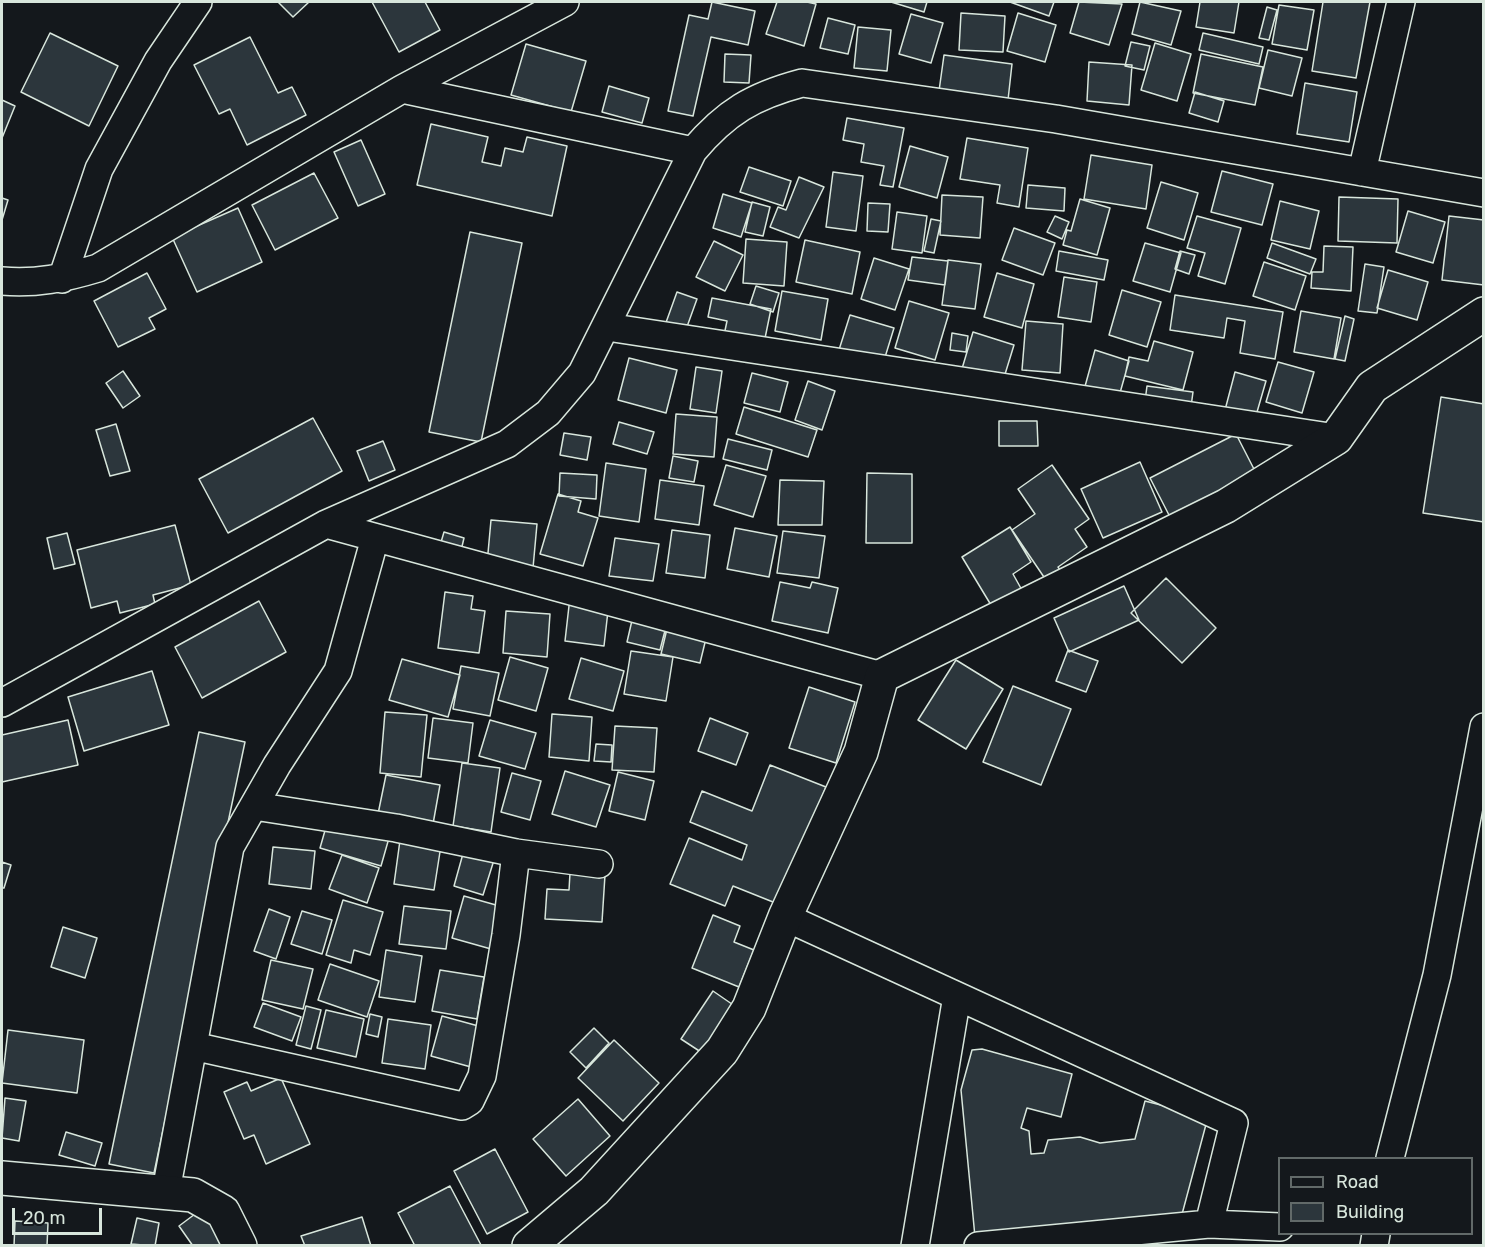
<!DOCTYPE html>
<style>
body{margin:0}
#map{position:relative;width:1485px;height:1247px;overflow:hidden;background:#14181c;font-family:Rubik,sans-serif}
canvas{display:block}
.frame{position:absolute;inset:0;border:3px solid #d8e6dc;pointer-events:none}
.legend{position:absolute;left:1278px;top:1157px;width:195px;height:78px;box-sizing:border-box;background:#14181c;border:2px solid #626a69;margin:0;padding:8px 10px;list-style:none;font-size:18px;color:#d8e6dc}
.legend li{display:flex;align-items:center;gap:12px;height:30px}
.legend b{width:30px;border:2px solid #626a69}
.scale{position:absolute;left:12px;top:1208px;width:90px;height:27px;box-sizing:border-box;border:3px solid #d8e6dc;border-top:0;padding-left:8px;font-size:18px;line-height:21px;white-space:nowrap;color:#d8e6dc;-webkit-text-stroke:4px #14181c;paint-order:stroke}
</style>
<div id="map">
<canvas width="1485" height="1247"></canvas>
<div class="frame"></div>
<ul class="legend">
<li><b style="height:8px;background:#14181c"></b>Road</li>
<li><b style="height:16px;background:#2c363c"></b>Building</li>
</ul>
<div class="scale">20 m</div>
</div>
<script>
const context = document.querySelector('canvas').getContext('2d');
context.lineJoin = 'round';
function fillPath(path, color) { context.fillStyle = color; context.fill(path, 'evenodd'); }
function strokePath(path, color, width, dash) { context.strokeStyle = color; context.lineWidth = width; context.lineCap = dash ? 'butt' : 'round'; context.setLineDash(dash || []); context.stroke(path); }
const building = new Path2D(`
 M278 2H309L293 17Z
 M372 2H425L440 30 399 52Z
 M712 2 755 11 748 45 711 37 693 116 668 111 689 15 708 19Z
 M777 2H807L816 4 804 46 766 34Z
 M891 2H927L924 12Z
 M1010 2H1054L1049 16Z
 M1079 2 1122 4 1109 45 1070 33Z
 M1140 2 1181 11 1171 45 1132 34Z
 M1200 2H1239L1234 33 1196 27Z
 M1323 2H1370L1356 78 1312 71Z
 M1279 5 1314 10 1307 50 1272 44Z
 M1267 7 1277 10 1269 40 1259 38Z
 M961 13 1005 16 1003 52 959 50Z
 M1018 13 1056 25 1045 62 1007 51Z
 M911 14 943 23 931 63 899 54Z
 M828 18 855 25 848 54 820 48Z
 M858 27 891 30 887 71 854 68Z
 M50 33 118 66 89 126 21 92Z
 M1203 33 1263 47 1259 64 1199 50Z
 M250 37 278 93 292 87 306 115 247 145 230 109 219 114 194 65Z
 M1131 42 1150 46 1144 70 1125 66Z
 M1155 43 1191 54 1177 101 1141 90Z
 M526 44 586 61 571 112 511 95Z
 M1268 50 1302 58 1292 96 1259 88Z
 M725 54 751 55 749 83 724 82Z
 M1201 54 1263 67 1255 105 1193 93Z
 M944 55 1012 64 1008 100 939 91Z
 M1089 62 1132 65 1129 105 1087 101Z
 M1305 83 1357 92 1349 142 1297 134Z
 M609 86 649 98 642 123 602 112Z
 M1195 92 1224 101 1218 122 1189 113Z
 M2 100 15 106 2 138Z
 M847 118 904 128 893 187 880 185 884 166 861 162 864 144 843 140Z
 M431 124 488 137 482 162 501 166 505 148 523 152 527 137 567 146 552 216 417 185Z
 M967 138 1028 148 1019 207 997 203 1000 185 960 179Z
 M361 140 385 194 358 206 334 152Z
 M910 146 948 157 937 198 899 187Z
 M1091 155 1152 165 1146 209 1084 199Z
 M749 167 791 181 783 206 740 192Z
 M1222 171 1273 184 1262 225 1211 212Z
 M833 172 863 176 856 231 826 227Z
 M314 173 338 218 275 250 252 205Z
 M799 177 824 187 799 238 770 227 778 207 786 210Z
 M1161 182 1198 193 1184 240 1147 228Z
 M1028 185 1065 188 1064 211 1026 208Z
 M723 194 752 203 741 237 713 228Z
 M942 195 983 197 980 238 940 235Z
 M1339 197 1398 199 1397 243 1338 241Z
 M2 198 8 200 2 220Z
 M1080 199 1110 208 1097 255 1063 245 1067 230 1071 231Z
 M1280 201 1319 211 1310 249 1271 240Z
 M752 202 770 207 763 236 745 232Z
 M868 203 890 204 888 232 867 231Z
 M238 208 262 262 197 292 172 237Z
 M1408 211 1445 222 1433 263 1396 252Z
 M897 212 927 216 922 253 892 249Z
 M1055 216 1069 222 1062 239 1047 232Z
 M1197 216 1241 228 1225 284 1198 276 1205 253 1187 248Z
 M1449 216 1484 220V285L1442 280Z
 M931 219 941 221 934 253 924 251Z
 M1014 228 1055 243 1043 275 1002 260Z
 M470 232 522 243 481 442 429 432Z
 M746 239 787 242 784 286 743 283Z
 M805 240 860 252 852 294 796 282Z
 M714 241 743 255 725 291 696 277Z
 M1145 243 1181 253 1170 292 1133 281Z
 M1272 243 1316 259 1310 274 1267 258Z
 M1324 246 1353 247 1351 291 1311 288 1312 272H1323Z
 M1059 251 1108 260 1104 280 1056 271Z
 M1180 251 1195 255 1189 274 1175 269Z
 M912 257 948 261 945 285 908 280Z
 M874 258 909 269 895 310 861 299Z
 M948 260 981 264 975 309 942 305Z
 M1264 262 1306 276 1295 310 1253 296Z
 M1365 264 1384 267 1377 313 1358 311Z
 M1388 270 1428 282 1417 320 1377 308Z
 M147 273 166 309 149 318 155 329 118 347 94 301Z
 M997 273 1034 284 1022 328 984 317Z
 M1064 277 1097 282 1091 322 1058 317Z
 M756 286 779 293 773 312 750 304Z
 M1122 290 1161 302 1147 347 1109 335Z
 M782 291 828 299 821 340 775 331Z
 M677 292 697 299 684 335 664 328Z
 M1175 295 1283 312 1275 359 1240 353 1245 321 1227 318 1224 338 1170 330Z
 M712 298 771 309 763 348 723 340 727 321 708 317Z
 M909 301 949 313 935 360 895 348Z
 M1301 311 1341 318 1334 359 1294 352Z
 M850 315 894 328 882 367 838 353Z
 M1345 316 1354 319 1345 361 1335 359Z
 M1026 321 1063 324 1060 373 1022 370Z
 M973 332 1014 345 1002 384 961 372Z
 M952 333 968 336 966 352 950 350Z
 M1154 341 1193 352 1183 390 1125 376 1129 357 1148 361Z
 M1095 350 1129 361 1118 400 1084 390Z
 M629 358 677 370 666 413 618 400Z
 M1278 362 1314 372 1302 413 1266 402Z
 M696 367 722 371 716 413 690 409Z
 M123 371 140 396 123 408 106 383Z
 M1235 372 1266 381 1255 419 1225 410Z
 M752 373 788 382 780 412 744 403Z
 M808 381 835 391 822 430 795 420Z
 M1147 386 1193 392 1190 414 1144 409Z
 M1441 397 1484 404V522L1423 513Z
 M744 407 817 430 808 457 736 434Z
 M676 414 717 417 714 457 673 454Z
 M313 418 342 471 228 533 199 479Z
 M999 421H1037L1038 446H999Z
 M619 422 654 432 647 454 613 444Z
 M116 424 130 471 110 476 96 430Z
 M564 433 591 437 587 460 560 455Z
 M1236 434 1256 473 1170 517 1150 478Z
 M728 439 772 450 767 470 723 459Z
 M383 441 395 470 369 481 357 451Z
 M673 456 698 461 694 482 669 478Z
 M1140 462 1162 512 1103 538 1081 489Z
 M606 463 646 469 639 522 599 516Z
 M726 465 766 476 753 517 714 505Z
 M1052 465 1089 519 1075 529 1087 547 1058 567 1062 573 1048 583 1012 530 1035 514 1018 489Z
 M560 473 597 475 596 499 559 496Z
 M867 473 912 474V543H866Z
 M660 480 704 486 699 525 655 519Z
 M780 480 824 481 822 525H778Z
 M558 494 581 501 578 512 598 518 583 566 540 554Z
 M491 520 537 524 533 568 487 564Z
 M175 525 191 585 153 595 155 604 120 613 117 601 91 608 77 550Z
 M1010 527 1031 562 1013 574 1023 592 994 610 962 557Z
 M735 528 777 536 769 577 727 569Z
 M672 530 710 535 705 578 666 573Z
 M783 531 825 536 819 578 777 573Z
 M444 532 464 538 460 555 439 549Z
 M67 533 75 564 54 569 47 538Z
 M615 538 659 544 653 581 609 576Z
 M1166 578 1216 628 1182 663 1131 613Z
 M780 582 810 588 812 582 838 588 828 633 772 621Z
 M1124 586 1139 620 1069 652 1054 618Z
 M445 592 473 596 471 609 485 611 479 653 438 648Z
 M570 597 609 602 604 646 565 641Z
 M259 601 286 652 202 698 175 647Z
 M636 603 670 611 660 650 627 642Z
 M506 611 550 614 547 657 503 653Z
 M671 612 710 622 700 663 661 654Z
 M1068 650 1098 661 1086 692 1056 681Z
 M631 651 673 657 666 701 624 694Z
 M510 657 548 668 536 711 498 700Z
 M581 658 624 671 613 711 569 699Z
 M402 659 460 675 448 717 389 700Z
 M956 660 1003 689 966 749 918 720Z
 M461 666 499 673 490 716 453 709Z
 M152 671 169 725 84 751 68 697Z
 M1013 686 1071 709 1041 785 983 762Z
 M809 687 855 702 836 763 789 748Z
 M385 712 427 715 421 777 380 773Z
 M552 714 592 717 589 761 549 757Z
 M433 718 473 723 468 763 428 758Z
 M710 718 748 733 736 765 698 751Z
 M68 720 78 765 2 782V735Z
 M490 720 536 733 525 769 479 756Z
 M615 726 657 728 654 772 612 770Z
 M199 732 245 742 154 1173 109 1164Z
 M596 744 612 745 611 762 594 761Z
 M462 763 500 768 491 832 453 826Z
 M770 765 826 787 778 904 733 886 725 906 670 884 689 838 742 860 747 845 690 822 702 791 752 811Z
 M565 771 610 785 596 827 552 814Z
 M618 772 654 781 645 820 609 811Z
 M512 773 541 781 530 820 501 812Z
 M386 775 440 785 433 824 378 814Z
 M328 820 389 838 381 866 320 848Z
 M401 833 442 839 434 890 394 884Z
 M273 847 315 851 311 889 269 884Z
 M464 850 494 860 483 895 454 886Z
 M342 855 379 868 367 903 329 889Z
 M2 862 11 865 4 888H2Z
 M570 873 605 875 602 922 545 919 547 889 569 890Z
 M464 896 503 907 491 949 452 938Z
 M343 900 383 912 370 955 354 950 351 963 326 955Z
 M404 906 451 911 446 949 399 944Z
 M269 909 290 917 276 959 254 951Z
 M302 911 332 920 322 954 291 944Z
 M713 915 740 926 734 942 754 950 739 987 692 968Z
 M63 927 97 938 85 978 51 967Z
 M386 950 422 956 415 1002 379 997Z
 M271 960 313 969 303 1009 262 1000Z
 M330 964 379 981 367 1017 318 1000Z
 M440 970 484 977 477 1019 432 1011Z
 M713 991 742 1011 710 1058 681 1039Z
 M263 1003 301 1017 292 1041 254 1027Z
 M306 1006 321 1010 311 1049 296 1045Z
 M326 1010 364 1019 356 1057 317 1048Z
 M370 1014 382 1017 378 1037 366 1034Z
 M442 1016 482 1027 471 1067 431 1056Z
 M388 1019 431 1025 425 1069 382 1063Z
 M594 1028 609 1043 586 1068 570 1052Z
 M8 1030 84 1040 77 1093 2 1083Z
 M614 1040 659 1083 623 1121 578 1078Z
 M982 1049 1072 1074 1061 1117 1027 1108 1021 1128 1029 1131 1031 1154 1044 1153 1048 1140 1080 1137 1100 1143 1135 1139 1145 1101 1208 1117 1181 1218 975 1237 961 1090 972 1050Z
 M281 1078 310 1144 266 1164 254 1135 244 1139 224 1092 247 1082 251 1091Z
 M5 1098 26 1101 19 1141 2 1138Z
 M578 1099 610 1136 566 1176 533 1139Z
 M66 1132 102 1143 95 1166 59 1155Z
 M495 1149 528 1212 487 1234 454 1171Z
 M450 1186 481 1245 415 1246 398 1213Z
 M203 1208 230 1246H193L179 1226Z
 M362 1217 371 1246H305L301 1236Z
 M137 1218 159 1223 155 1246 131 1244Z
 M15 1221 48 1223 47 1246H14Z`);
fillPath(building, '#2c363c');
strokePath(building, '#d8e6dc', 1.5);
const minor = new Path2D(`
 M402 89 693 151
 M1362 172 1401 2
 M62 279 99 169 158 61 198 2
 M2 281C36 284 65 278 98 268L402 89 565 2
 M607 327 1336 438
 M326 524 882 676
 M2 703 326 524 507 444 548 413 582 373 693 151C726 112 753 96 802 83L1056 119 1484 193
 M254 806 396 828 516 853 599 864
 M785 917 1234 1123 1209 1224
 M193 1046 462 1106 470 1101 482 1076 506 935 516 853
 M1390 1158 1437 975 1484 727
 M166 1191 230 847 277 765 338 671 375 538
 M915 1246 957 996
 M978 1246 1209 1224 1280 1227
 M1374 1246 1376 1234`);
const tertiary = new Path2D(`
 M2 1178 193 1195 223 1212 240 1246
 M529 1246 594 1191 722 1051 749 1008 785 917 861 752 882 676 1226 506 1336 438 1372 387 1484 314`);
strokePath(minor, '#d8e6dc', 30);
strokePath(tertiary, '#d8e6dc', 36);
strokePath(minor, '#14181c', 27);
strokePath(tertiary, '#14181c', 33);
</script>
